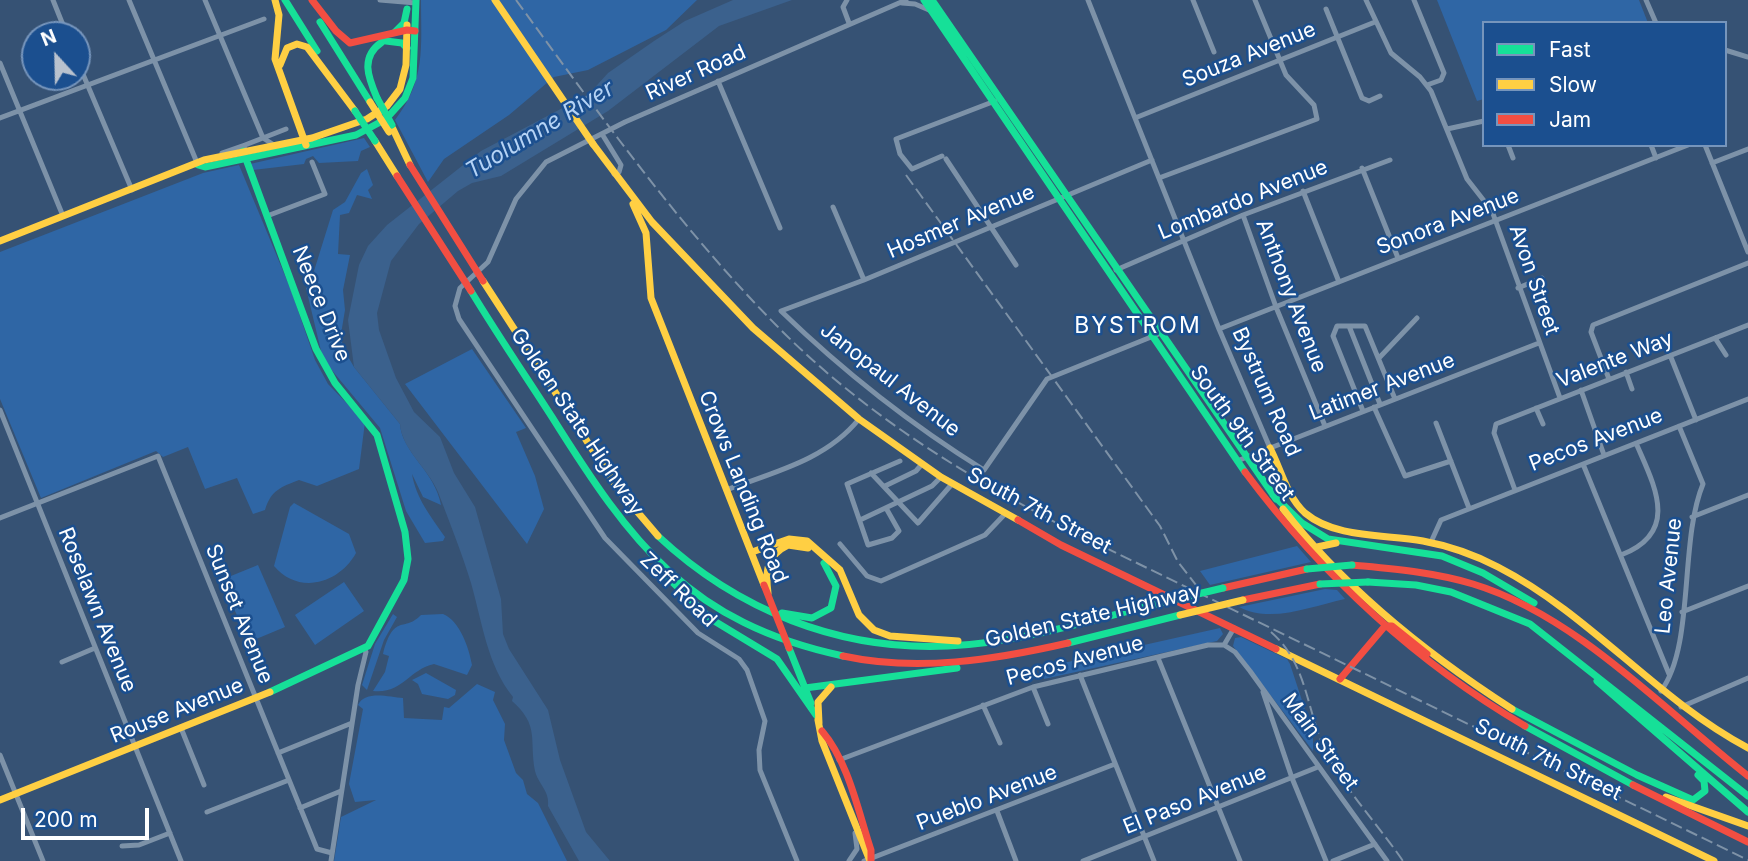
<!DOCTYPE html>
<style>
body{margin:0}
#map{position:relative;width:1748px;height:861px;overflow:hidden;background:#365274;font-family:Inter,sans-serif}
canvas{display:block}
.legend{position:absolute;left:1482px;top:21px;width:245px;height:126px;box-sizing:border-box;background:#1b4f8f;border:2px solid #7695bc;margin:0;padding:9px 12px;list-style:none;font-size:21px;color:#fff}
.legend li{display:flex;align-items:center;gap:14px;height:35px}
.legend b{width:35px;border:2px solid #7695bc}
.north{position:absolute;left:21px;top:21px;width:70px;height:70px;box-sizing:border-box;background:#1b4f8f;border:2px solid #7695bc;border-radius:50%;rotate:338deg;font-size:19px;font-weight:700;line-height:28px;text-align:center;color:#fff}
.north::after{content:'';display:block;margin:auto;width:24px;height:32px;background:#b9c2ce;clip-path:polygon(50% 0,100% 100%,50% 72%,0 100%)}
.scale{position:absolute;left:21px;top:808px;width:128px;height:32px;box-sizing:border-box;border:4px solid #fff;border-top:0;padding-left:9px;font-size:21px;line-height:24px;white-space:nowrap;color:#fff;-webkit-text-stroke:5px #1b4f8f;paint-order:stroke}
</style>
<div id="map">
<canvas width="1748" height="861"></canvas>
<ul class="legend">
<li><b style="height:9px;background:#16e098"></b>Fast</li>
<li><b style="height:9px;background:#ffcf43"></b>Slow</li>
<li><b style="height:9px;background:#f24e42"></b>Jam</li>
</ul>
<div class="north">N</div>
<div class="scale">200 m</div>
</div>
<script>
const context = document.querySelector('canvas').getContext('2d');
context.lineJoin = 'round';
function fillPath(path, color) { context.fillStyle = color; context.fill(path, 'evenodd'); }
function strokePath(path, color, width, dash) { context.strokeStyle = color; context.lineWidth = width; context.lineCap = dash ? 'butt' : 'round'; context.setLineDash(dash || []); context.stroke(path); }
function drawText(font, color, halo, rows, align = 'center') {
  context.font = font + ' Inter,sans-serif'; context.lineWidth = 5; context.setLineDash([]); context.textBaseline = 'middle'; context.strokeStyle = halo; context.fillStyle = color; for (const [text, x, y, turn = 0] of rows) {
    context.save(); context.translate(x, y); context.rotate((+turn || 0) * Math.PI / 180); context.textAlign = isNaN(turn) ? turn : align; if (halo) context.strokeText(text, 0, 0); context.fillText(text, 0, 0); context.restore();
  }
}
fillPath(new Path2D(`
 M421 0H697L666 30 588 70 554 77 509 115 444 159 428 182 395 120C426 80 421 48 421 0Z
 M1437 0H1639L1648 23H1484V99L1477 101Z
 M364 138 370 147 361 151 358 161 319 163 313 156 306 159 304 164 253 170 250 164Z
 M239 165 291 290 315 360 328 384 365 422 359 469 317 486 299 480C281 487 271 490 265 510L253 514 237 478 205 489 188 447 163 457 156 451 41 498 0 399V252L203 173Z
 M367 169 373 185 368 190 372 199 357 195 349 213 340 215 338 254 350 255 343 290 345 310 341 334 343 348 354 367 400 424C402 453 435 471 441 505L423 497 412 474C416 498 431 517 445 537L443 541 425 543 406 511 380 428 330 368 322 355 306 288 318 283 314 271 333 210 345 202 361 173Z
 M472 349 526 428 516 432 535 476 544 509 527 544 405 384Z
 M294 503 349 534 356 553C339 584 298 595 274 566L290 507Z
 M1297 546 1311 562 1210 585 1200 571Z
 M258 565 285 627 249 642 221 580Z
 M344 582 364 611 315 645 295 615Z
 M1325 589 1337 590 1345 599C1312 606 1271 624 1239 607Z
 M393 614 397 617 384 640 367 690 362 685 375 644Z
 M443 614C460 621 469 648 472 665L467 675 434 664C408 670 403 694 373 691L385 672 389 656 383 654C394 612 404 633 421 615Z
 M1220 628 1223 634 1217 641 1044 679 1041 668Z
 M1241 637 1287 659 1290 664 1313 734V751L1233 646 1235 638Z
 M426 673 456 690 455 695 448 699 422 694 418 684 412 680Z
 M477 684 495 692 493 700 505 724 504 740 516 773 523 780 527 794 538 803 567 861H334L341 817 376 800 355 802 349 784 363 709 358 705C365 690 389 697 403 698L404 718 442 720 444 707 449 708Z`), '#2f66a5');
fillPath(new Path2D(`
 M733 0H792L719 26 608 111 501 176 472 183 458 191 419 224 391 261 377 313 379 330 396 378 414 412 440 437 454 473 475 507 501 599 503 634 509 649 548 710 560 760 586 832 610 861H579L548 806C550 791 538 784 535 771 529 739 540 726 512 701L513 697C487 665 482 621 471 583 462 553 449 521 438 492 428 468 402 450 400 424L354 367 348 320 359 265 368 246 387 225 481 151 589 94 608 73 654 41 685 21Z`), '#3b618d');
strokePath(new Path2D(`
 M53 0 67 35
 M129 0 198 165
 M205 0 263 138 274 145
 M380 0 416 3
 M847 0 843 7 849 23
 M1088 0 1219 329 1270 448
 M1193 0 1214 52
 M1366 0 1391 53 1420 77 1431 91 1467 179 1492 211 1560 398
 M1414 0 1444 73 1441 80 1427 85
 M1646 0 1656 23
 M902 3 915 4 929 10
 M1326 9 1362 98 1369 101 1380 96
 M1725 50 1748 57
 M77 60 132 190
 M0 63 63 216
 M718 81 780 228
 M0 118 264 19
 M1135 118 1375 22
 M1447 129 1484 121
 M602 134 621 165 619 172 614 174
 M1508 145 1513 158
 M1651 145 1656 158
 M1705 145 1748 252
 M243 151 245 145 286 129
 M222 153 245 145
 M942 156 912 169 900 154 896 139 995 101
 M946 159 1016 265
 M1152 160 864 280 781 311C843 371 910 424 984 470L1047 379 1161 333
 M1712 163 1748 149
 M1362 168 1398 258
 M1159 178 1317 119 1314 105 1286 75 1255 0
 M1303 191 1339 282
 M833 207 864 280
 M1243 215 1276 307 1325 426
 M267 216 325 194 312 162
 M1116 270 1243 215 1390 160
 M1518 288 1542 278
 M1349 326 1380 404
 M1219 329 1688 145
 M1715 338 1726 355
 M1670 355 1696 420
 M1379 358 1417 318
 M1626 372 1632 389
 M1609 379 1591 332 1593 325 1748 263
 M1581 390 1604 455
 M1374 407 1405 476 1451 461
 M1536 408 1543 424
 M0 410 181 861
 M1363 411 1333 336 1337 326H1365L1395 399
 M1436 423 1469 508
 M1237 461 1539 343
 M1583 464 1669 674
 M871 473 918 523 952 484
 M885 486 916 471 922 464
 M726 490C774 472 826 460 859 419
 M1515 490 1494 433 1496 424 1748 325
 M886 508 899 531 892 538 868 545 847 484 900 461
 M1692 517 1748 495
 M0 518 158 456 317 849 332 853
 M860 520 932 486 941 477
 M1431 542 1441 520 1748 399
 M840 544 867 576 881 581 985 535 1004 515
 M1621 555C1681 532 1654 485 1636 443
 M1682 612 1748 586
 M1224 645 1235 652 1250 671 1387 861
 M1158 658 1240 861
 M62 662 95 648
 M1080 675 1154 861
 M1033 687 1048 724
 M1661 691C1695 645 1679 542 1703 484L1679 426
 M1263 692 1292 778 1326 861
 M983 705 1000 743
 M1681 707 1748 678
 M181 728 204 785
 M278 753 352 723
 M0 755 43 861
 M839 760 1033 687 1208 645H1224L1234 628
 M300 808 341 791
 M997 811 1016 861
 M207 812 289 780
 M122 846 139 845 170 833
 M331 861 358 685 366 652 364 649
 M797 861 760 770 759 750 765 721 747 670 739 659 698 633 605 538 459 319 455 306 460 288 488 262 516 199 546 162 625 122 906 0
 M849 861 857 849 855 833
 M864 861 1115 764
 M1083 861 1318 767
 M1333 861 1375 844`), '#7d92a8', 5);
strokePath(new Path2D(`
 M285 0 317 51
 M924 0 1245 472
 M932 0 1276 499
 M320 22 370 102
 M395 32 404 23 407 9
 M386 41 402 43 407 48
 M377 98C368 77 360 57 382 42
 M243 151 316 349 335 383 377 435 405 532 408 559 404 580 368 646 270 692
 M198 165 205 167 356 135 386 119 405 98 413 78 416 0
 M471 291C497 334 525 375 552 417 631 543 689 623 843 656
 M1273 495 1302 523 1328 539 1442 556 1483 573 1534 603
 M658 536C737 610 839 651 948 646 1018 643 1088 621 1156 604
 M667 577 711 619 777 659 816 715
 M1368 582 1416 585 1451 592 1530 624 1748 796
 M782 613 812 618 831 608 836 586 824 563
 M1068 643 1180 615
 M789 648 811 703
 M1597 681 1748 812
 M805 688 957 668
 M1512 709 1637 775
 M1525 726 1633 785
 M1637 775 1693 800 1705 791 1704 781 1698 775`), '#16e098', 7);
strokePath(new Path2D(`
 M275 0 279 15 275 59 306 145
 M280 65 287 48 297 44 307 47 355 111
 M393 129 410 165
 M375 141 397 176
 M593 144 652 222 753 328 859 419 941 477 1018 520
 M633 204 646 233 651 298 764 585
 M0 241 204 160 312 138 367 119 387 106 400 89 406 65 407 25
 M483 281 618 489 658 536
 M1270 448C1281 469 1287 497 1305 513 1336 539 1386 534 1423 541 1450 546 1475 555 1498 567 1591 615 1656 699 1748 748
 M1283 509C1345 589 1428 655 1512 709
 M1317 547 1336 543
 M752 552 789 539 807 541 840 570 859 615 874 630 890 636 958 641
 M768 593C765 571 767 555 788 545L808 548
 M1276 649 1714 861
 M818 720 822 741 870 861
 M819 723 818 702 831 687
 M1666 797 1748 826
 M0 800 270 692`), '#ffcf43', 7);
strokePath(new Path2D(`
 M312 0 336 31 350 43 407 30 415 31
 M1245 472C1322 575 1414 661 1525 726
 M1018 520 1061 545 1276 649
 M1352 565C1393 569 1433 572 1473 584 1576 615 1665 711 1748 776
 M1223 588 1307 569
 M1243 600 1320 584
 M843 656C917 672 994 660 1068 643
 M1340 679 1385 626H1392L1427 654
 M822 731C849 763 858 811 871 850V861
 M1633 785 1748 842`), '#f24e42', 7);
strokePath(new Path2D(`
 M516 0C598 112 679 227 777 326 869 420 986 489 1104 547L1748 860
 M906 175 1160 526 1178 562 1200 590
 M1271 632C1309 665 1306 713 1327 754 1347 792 1379 826 1403 861`), '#7e92a7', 2, [12, 5]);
strokePath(new Path2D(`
 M377 98 392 125
 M355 111 375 141
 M1307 569 1352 565
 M1320 584 1368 582
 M1156 604 1223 588`), '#16e098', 7);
strokePath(new Path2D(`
 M495 0 593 144
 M370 102 389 132
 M1180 615 1243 600`), '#ffcf43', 7);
strokePath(new Path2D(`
 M410 165 483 281
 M397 176 471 291
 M764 585 789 648`), '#f24e42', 7);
drawText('21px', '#fff', '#1b4f8f', [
 ["Souza Avenue",1249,55,-22],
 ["River Road",696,73,-24],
 ["Lombardo Avenue",1243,200,-22],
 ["Hosmer Avenue",961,222,-23],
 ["Sonora Avenue",1448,222,-21],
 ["Avon Street",1534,280,71],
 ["Anthony Avenue",1291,296,69],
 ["Neece Drive",321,304,68],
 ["Valente Way",1615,360,-21],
 ["Janopaul Avenue",890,380,38],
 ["Latimer Avenue",1382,387,-21],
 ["Bystrum Road",1266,392,66],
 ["Golden State Highway",577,422,56],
 ["South 9th Street",1242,433,54],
 ["Pecos Avenue",1596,440,-21],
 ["Crows Landing Road",743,487,68],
 ["South 7th Street",1039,511,28],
 ["Leo Avenue",1669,576,-84],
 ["Zeff Road",678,590,44],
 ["Roselawn Avenue",97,610,68],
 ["Sunset Avenue",239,614,68],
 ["Golden State Highway",1093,616,-13],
 ["Pecos Avenue",1075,661,-15],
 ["Rouse Avenue",177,711,-22],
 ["Main Street",1320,742,54],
 ["South 7th Street",1548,760,26],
 ["Pueblo Avenue",987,798,-21],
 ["El Paso Avenue",1195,800,-22]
]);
drawText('italic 23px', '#b5d3f5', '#1b4f8f', [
 ["Tuolumne River",540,130,-31]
]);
context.letterSpacing = '2px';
drawText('23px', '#fff', '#1b4f8f', [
 ["BYSTROM",1138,326]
]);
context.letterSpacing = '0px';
</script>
